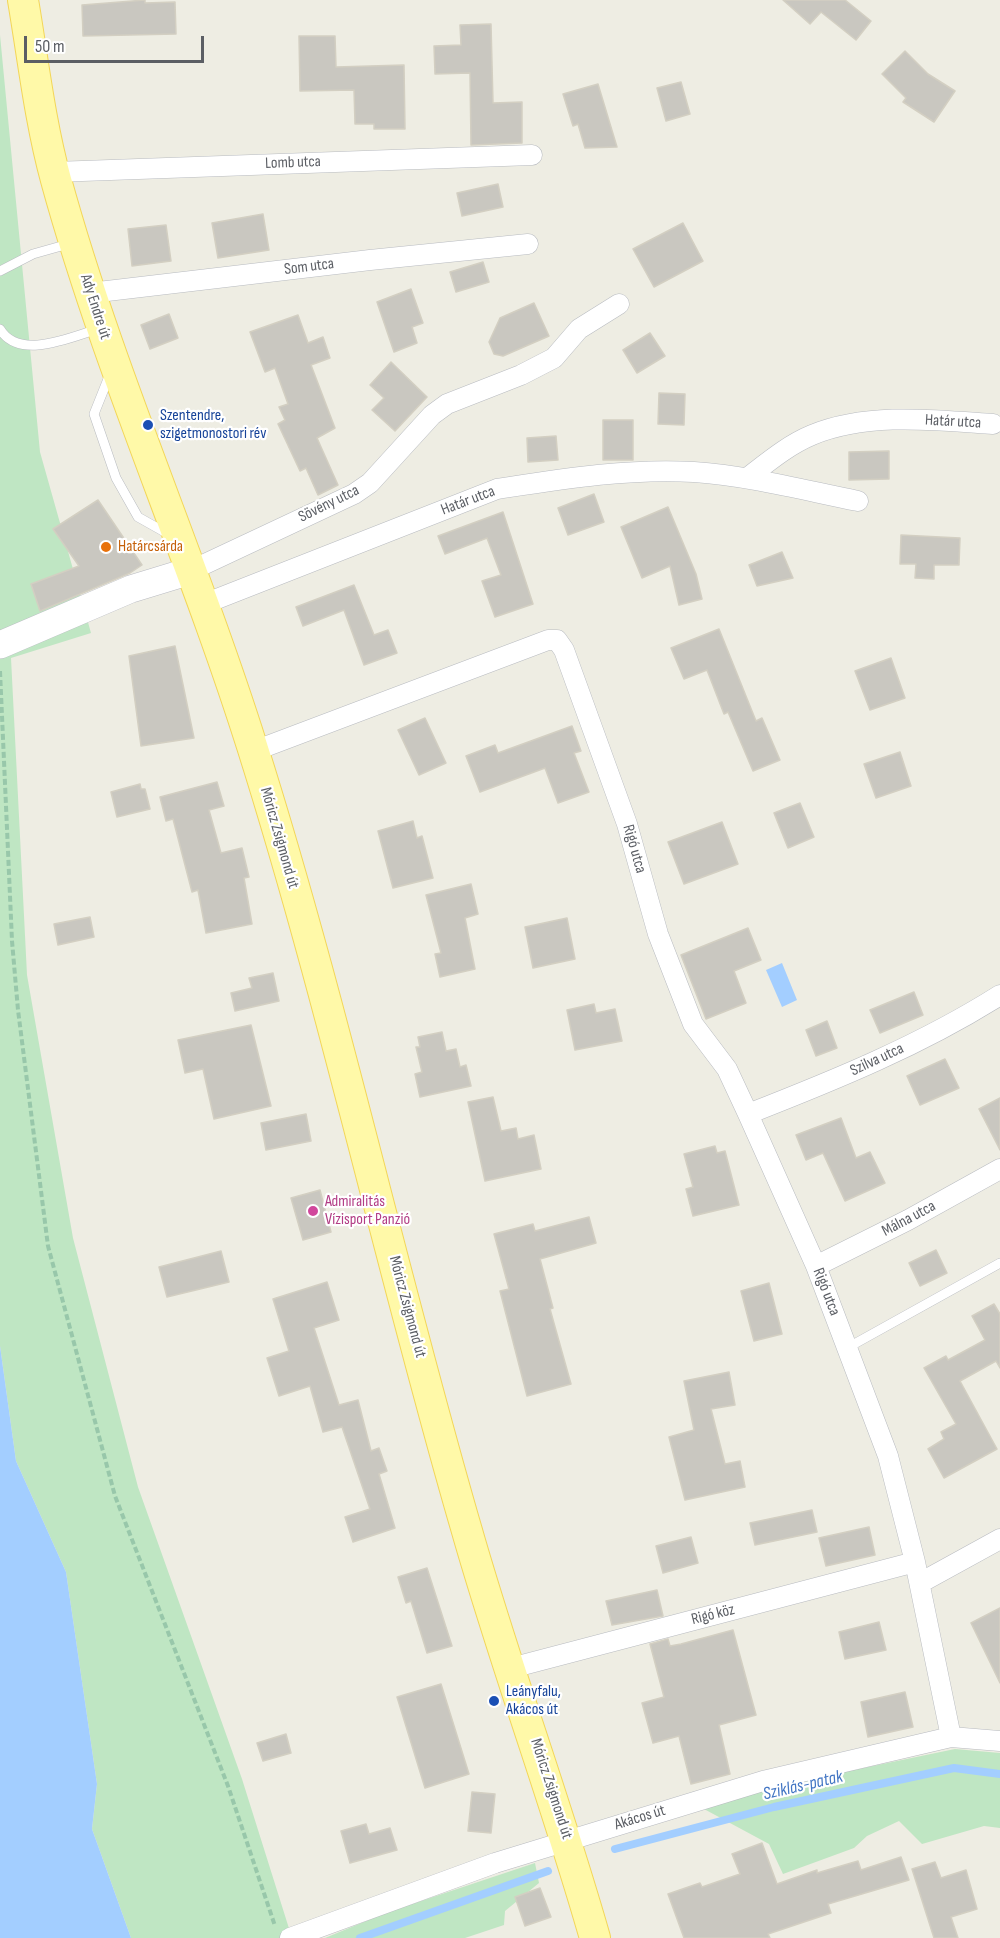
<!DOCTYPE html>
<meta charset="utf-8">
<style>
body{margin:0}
#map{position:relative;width:1000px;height:1938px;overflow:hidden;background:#eeede3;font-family:"Sofia Sans Condensed",sans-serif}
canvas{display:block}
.scale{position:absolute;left:24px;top:36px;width:180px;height:27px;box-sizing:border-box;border:3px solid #5b5e64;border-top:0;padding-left:8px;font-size:18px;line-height:21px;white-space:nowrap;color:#5b5e64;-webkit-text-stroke:4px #fff;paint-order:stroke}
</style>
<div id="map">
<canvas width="1000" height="1938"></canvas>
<div class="scale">50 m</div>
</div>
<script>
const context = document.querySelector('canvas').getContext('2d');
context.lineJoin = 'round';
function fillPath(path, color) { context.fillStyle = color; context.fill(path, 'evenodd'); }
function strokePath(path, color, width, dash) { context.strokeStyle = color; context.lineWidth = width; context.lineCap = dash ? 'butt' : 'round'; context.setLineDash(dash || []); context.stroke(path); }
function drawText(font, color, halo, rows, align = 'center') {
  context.font = font + ' "Sofia Sans Condensed",sans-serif'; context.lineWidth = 4.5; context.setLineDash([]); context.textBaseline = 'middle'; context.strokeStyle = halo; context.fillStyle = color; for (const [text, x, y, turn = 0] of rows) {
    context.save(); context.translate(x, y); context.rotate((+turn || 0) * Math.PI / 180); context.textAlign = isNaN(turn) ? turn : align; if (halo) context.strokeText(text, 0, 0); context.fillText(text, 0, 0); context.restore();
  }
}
fillPath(new Path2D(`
 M0 35 40 452 91 633 11 658 27 975 73 1238 138 1487 242 1779 292 1938H131L92 1829 97 1784 66 1572 16 1461 0 1346Z
 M955 1749 1000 1753V1828L984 1826 922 1844 899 1821 867 1836 854 1848 783 1874 769 1844 704 1809 786 1784Z
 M535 1863 539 1883 505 1911 504 1925 465 1938H325L388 1912Z`), '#bfe6c3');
fillPath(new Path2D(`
 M782 963 797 1000 782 1007 766 970Z
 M0 1346 16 1461 66 1572 97 1784 92 1829 131 1938H0Z`), '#a3ceff');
strokePath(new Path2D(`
 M615 1849 774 1807 954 1768 1000 1774
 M360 1938 548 1871`), '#a3ceff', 8);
const building = new Path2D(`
 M145 0V3L175 2 176 34 83 36 82 5Z
 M783 0H845L871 21 856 40 821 12 810 24Z
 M491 24 493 103 522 102V143L471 145 470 73 435 74 434 46 461 45 460 25Z
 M299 36H335L336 67 404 65 405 129H374V124H355L354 90 300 91Z
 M905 51 928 74 955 91 934 122 903 102 906 98 882 74Z
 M681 82 690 114 666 121 657 88Z
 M598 84 617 147 585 148 578 124 573 126 563 94Z
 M498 184 503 207 462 216 457 193Z
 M263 214 269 250 218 258 212 223Z
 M683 223 703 261 654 287 633 249Z
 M166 225 171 261 132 266 128 229Z
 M483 262 489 282 456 292 450 272Z
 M411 289 423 323 412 327 417 343 394 352 377 302Z
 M534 303 549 336 503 356 494 354 489 342 500 318Z
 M169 314 178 338 150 349 141 325Z
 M298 315 308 343 323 337 330 358 311 365 335 428 317 438 338 485 318 495 306 468 300 471 278 424 285 420 279 407 288 404 275 368 265 372 250 332Z
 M650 333 665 356 637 373 623 350Z
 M391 362 427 397 395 431 372 410 384 398 370 385Z
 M659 393 685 394 684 425 658 424Z
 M603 420H633V460H603Z
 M556 436 558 460 528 462 527 438Z
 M889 451V479L849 480V452Z
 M594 494 604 522 568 535 558 508Z
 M98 500 142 565 130 573 40 611 31 584 79 566 53 529Z
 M668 507 696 574 702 599 679 605 670 566 642 578 621 527Z
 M503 512 533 604 495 617 482 581 501 575 487 538 445 554 438 536Z
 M901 535 960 538 959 565H934V579L915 578 916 564H900Z
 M782 552 793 578 757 586 749 565Z
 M354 585 374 635 388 630 397 653 364 665 344 610 303 626 296 607Z
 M719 629 756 721 762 718 780 760 753 771 728 712 724 714 707 670 684 679 671 648Z
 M175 646 194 738 141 746 129 656Z
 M891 658 905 698 870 710 855 671Z
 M425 718 446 763 419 775 398 730Z
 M572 726 581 751 574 753 589 792 558 803 545 768 480 792 466 756 495 745 498 753Z
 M900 752 911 786 876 798 864 764Z
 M217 782 224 806 209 810 221 853 242 848 249 877 244 878 252 924 206 933 198 890 192 892 173 819 166 821 160 797Z
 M140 784 141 789H145L150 809 117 817 111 792Z
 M800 803 814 837 788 848 774 813Z
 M413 821 417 838 422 836 433 878 393 888 378 831Z
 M722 822 738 864 684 884 668 842Z
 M471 884 478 914 465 918 475 969 440 977 435 954 441 953 426 895Z
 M90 917 94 937 58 945 54 924Z
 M567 918 575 959 533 968 525 927Z
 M748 928 761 960 734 971 746 1003 706 1019 681 955Z
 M273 973 279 1001 235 1011 231 993 252 988 249 978Z
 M914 992 923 1015 880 1033 870 1010Z
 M594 1004 596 1013 615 1009 622 1041 575 1050 567 1010Z
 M827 1021 837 1048 816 1056 806 1030Z
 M251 1025 271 1106 214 1119 203 1069 185 1073 178 1040Z
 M442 1032 446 1051 456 1049 460 1067 466 1065 471 1086 420 1097 415 1074 422 1072 416 1047H420L418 1037Z
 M945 1059 959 1088 920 1105 907 1076Z
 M493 1097 501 1131 516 1128 518 1139 534 1135 541 1169 485 1181 468 1102Z
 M1000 1098V1150L979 1109Z
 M306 1114 311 1141 266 1150 261 1123Z
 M841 1118 856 1158 870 1152 885 1183 845 1201 823 1153 806 1160 796 1135Z
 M715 1146 717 1153 725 1151 739 1205 693 1216 686 1189 693 1187 684 1154Z
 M320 1190 331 1232 303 1240 291 1198Z
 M589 1217 596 1243 540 1259 553 1308 550 1309 571 1384 527 1396 500 1291 509 1289 494 1234 533 1224 535 1231Z
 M936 1250 947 1273 920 1286 909 1263Z
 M221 1251 229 1282 167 1297 159 1267Z
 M327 1282 339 1320 314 1328 339 1405 358 1400 371 1451 379 1448 387 1471 379 1474 395 1528 353 1542 345 1517 370 1509 342 1427 323 1432 310 1386 279 1396 267 1358 289 1351 273 1299Z
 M769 1283 782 1334 754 1341 741 1291Z
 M994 1304 1000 1314V1368L996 1361 960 1381 997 1449 944 1478 928 1449 944 1439 941 1432 956 1424 924 1368 946 1356 948 1360 985 1340 972 1316Z
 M729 1372 735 1405 711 1409 725 1464 740 1461 745 1487 685 1500 669 1437 694 1430 684 1381Z
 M812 1510 817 1532 755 1545 750 1523Z
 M869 1527 875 1555 826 1566 819 1538Z
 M691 1537 698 1563 663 1573 656 1546Z
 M427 1568 452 1646 427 1653 411 1601 406 1603 398 1577Z
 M657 1590 663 1616 612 1625 606 1601Z
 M1000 1608V1683L971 1623Z
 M879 1622 886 1650 845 1659 839 1632Z
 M733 1630 756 1715 719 1725 730 1774 691 1784 679 1736 653 1743 642 1703 664 1697 650 1644 668 1639 670 1646 681 1644Z
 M441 1684 469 1774 425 1788 397 1697Z
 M905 1692 913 1727 868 1737 861 1702Z
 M286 1734 291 1753 263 1761 257 1743Z
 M472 1792 495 1794 491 1833 468 1831Z
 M366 1824 369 1834 390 1828 397 1850 350 1863 341 1831Z
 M762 1843 777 1884 817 1870V1873L858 1861 861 1870 901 1857 909 1880 828 1904 831 1913 768 1934 770 1938H684L668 1894 700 1883 702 1887 740 1874 732 1854Z
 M935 1862 941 1878 966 1870 977 1909 951 1917 958 1938H934L912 1869Z
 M540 1888 551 1917 525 1926 515 1897Z`);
fillPath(building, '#c9c7c0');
strokePath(building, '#d3cfc2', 1.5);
const lane = new Path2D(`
 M0 271 33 254 72 243
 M0 329C19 361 71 337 98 329
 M110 374 94 414 116 478 138 517 170 535
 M847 1348 1000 1263`);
const street = new Path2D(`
 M54 172 532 155
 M90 293 370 260 528 244
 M747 478C768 462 788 445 812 435 868 412 935 420 993 424
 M190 571 354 494 370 483 432 415 447 404 521 375 554 358 579 329 619 304
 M204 604 497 489C562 479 629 468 694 472 750 476 803 490 858 501
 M254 751 548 640H557L564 650 627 824 658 934 693 1024 727 1069 748 1114 816 1266 888 1456 915 1562 951 1737
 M748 1114C835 1080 921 1045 1000 995
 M816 1266 908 1220 1000 1169
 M920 1583 1000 1539
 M511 1668 915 1562
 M290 1938 495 1863 763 1781 951 1737 1000 1741`);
const secondary = new Path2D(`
 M0 645 131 589 190 571`);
const primary = new Path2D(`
 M23 0C33 59 40 122 56 180 109 373 192 556 252 746 334 1005 391 1271 467 1531 506 1668 556 1801 595 1938`);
strokePath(lane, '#b8bbc0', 10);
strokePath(street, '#b8bbc0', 21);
strokePath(secondary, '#b9bbc2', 28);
strokePath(primary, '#f3d658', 32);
strokePath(new Path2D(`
 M0 671 12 941 18 1010 48 1246 115 1496 228 1786 275 1926`), '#98c7aa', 4, [6, 3]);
strokePath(lane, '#fff', 9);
strokePath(street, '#fff', 20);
strokePath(secondary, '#fff', 27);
strokePath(primary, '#fff9a8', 30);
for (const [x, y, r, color] of [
 [148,425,6,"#1a4fb4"],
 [106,547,6,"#e8710a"],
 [313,1211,6,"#d1479c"],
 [494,1701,6,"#1a4fb4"]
]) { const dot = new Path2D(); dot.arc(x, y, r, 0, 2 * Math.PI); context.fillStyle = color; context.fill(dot); strokePath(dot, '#fff', 2); }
drawText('16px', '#5b5e64', '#fff', [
 ["Lomb utca",293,163,-2],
 ["Som utca",309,267,-7],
 ["Ady Endre út",95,307,72],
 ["Határ utca",953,422,3],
 ["Határ utca",468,501,-21],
 ["Sövény utca",329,504,-26],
 ["Móricz Zsigmond út",279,838,74],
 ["Rigó utca",634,849,74],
 ["Szilva utca",877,1060,-25],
 ["Málna utca",909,1219,-28],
 ["Rigó utca",826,1292,69],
 ["Móricz Zsigmond út",407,1307,75],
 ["Rigó köz",713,1615,-14],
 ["Móricz Zsigmond út",551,1789,72],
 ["Akácos út",640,1818,-17]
]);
drawText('16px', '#164399', '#fff', [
 ["Szentendre,",160,416],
 ["szigetmonostori rév",160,434],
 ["Leányfalu,",506,1692],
 ["Akácos út",506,1710]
], 'left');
drawText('16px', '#c56008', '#fff', [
 ["Határcsárda",118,547]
], 'left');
drawText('16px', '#b23c85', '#fff', [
 ["Admiralitás",325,1202],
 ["Vízisport Panzió",325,1220]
], 'left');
drawText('italic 18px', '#4376c4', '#fff', [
 ["Sziklás-patak",803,1786,-13]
]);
</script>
